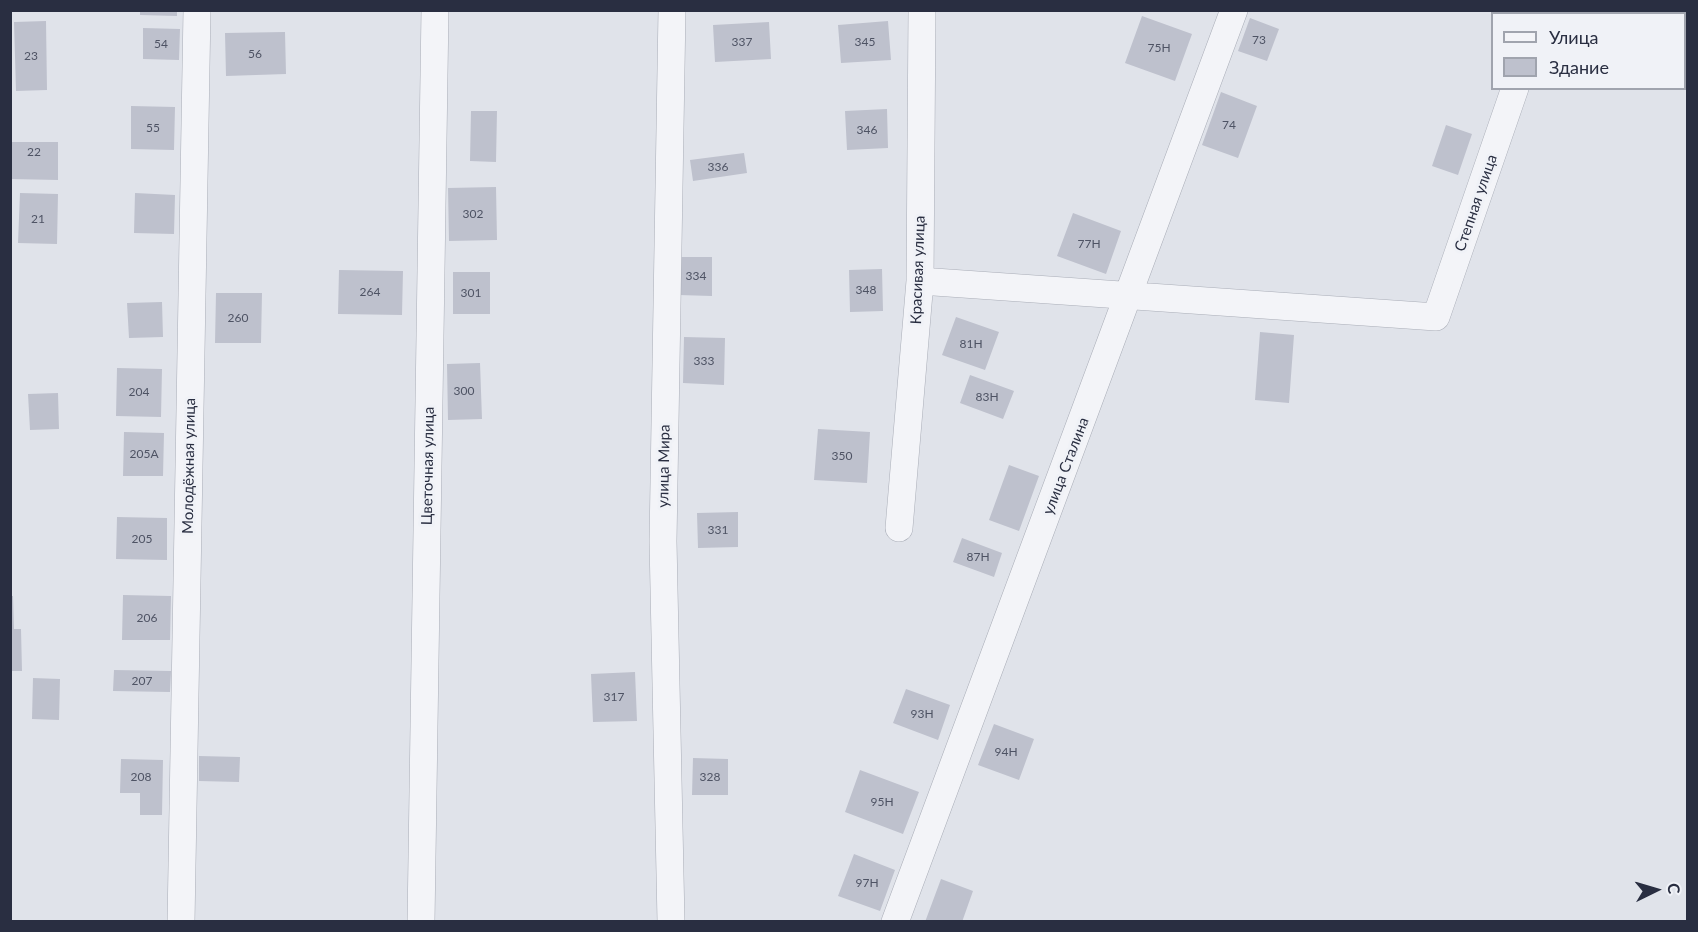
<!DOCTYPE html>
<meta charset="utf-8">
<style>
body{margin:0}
#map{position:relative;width:1698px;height:932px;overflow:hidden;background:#e0e3ea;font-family:Lato,sans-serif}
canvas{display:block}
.frame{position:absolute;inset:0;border:12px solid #292e41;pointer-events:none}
.legend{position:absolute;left:1491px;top:12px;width:195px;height:78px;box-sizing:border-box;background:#f0f2f7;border:2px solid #a0a4ae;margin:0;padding:8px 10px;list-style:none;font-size:18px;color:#292e41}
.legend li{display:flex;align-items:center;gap:12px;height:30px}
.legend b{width:30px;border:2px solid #a0a4ae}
.north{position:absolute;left:1626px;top:860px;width:60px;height:60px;-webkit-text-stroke:4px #f0f2f7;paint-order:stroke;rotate:85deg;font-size:16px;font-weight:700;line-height:24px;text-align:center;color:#292e41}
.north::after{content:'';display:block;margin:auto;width:21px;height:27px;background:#292e41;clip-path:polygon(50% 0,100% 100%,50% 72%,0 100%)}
</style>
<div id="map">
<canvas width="1698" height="932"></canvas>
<div class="frame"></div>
<ul class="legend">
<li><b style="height:8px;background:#f3f4f8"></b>Улица</li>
<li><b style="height:16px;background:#bec1cd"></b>Здание</li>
</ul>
<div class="north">С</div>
</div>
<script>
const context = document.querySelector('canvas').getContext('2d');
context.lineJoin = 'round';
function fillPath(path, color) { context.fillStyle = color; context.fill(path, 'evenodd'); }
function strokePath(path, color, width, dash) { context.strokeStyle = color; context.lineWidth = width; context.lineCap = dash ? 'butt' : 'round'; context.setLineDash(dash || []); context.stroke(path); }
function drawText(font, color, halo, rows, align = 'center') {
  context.font = font + ' Lato,sans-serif'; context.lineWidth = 6; context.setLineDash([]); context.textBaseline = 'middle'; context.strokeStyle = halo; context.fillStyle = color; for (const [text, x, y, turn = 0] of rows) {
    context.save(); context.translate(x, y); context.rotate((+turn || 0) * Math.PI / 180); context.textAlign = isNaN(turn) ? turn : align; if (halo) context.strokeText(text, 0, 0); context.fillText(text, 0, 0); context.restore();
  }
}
fillPath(new Path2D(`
 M140 10H177V16L140 15Z
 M1142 16 1192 34 1175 81 1125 63Z
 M1250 18 1279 29 1267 61 1238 51Z
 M46 21 47 90 16 91 14 22Z
 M888 21 891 60 841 63 838 25Z
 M769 22 771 59 715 62 713 25Z
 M143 28 180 29 179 60 143 59Z
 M285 32 286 74 226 76 225 33Z
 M1221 92 1257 106 1238 158 1202 145Z
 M131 106 175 107 174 150 131 149Z
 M887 109 888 148 847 150 845 111Z
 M471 111H497L496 162 470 161Z
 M1446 125 1472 134 1458 175 1432 166Z
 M11 142H58V180L10 179Z
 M744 153 747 173 693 181 690 160Z
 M496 187 497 240 449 241 448 188Z
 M20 193 58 194 57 244 18 243Z
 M135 193 175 195 174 234 134 233Z
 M1073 213 1121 231 1106 274 1057 256Z
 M679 257H712V296L679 295Z
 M882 269 883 311 850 312 849 270Z
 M339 270 403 271 402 315 338 314Z
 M453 272H490V314H453Z
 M216 293H262L261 343H215Z
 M162 302 163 337 129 338 127 303Z
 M956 317 999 332 985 370 942 355Z
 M1260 332 1294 335 1289 403 1255 400Z
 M684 337 725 338 724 385 683 383Z
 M480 363 482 419 448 420 447 364Z
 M117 368 162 369 161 417 116 416Z
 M970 375 1014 391 1003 419 960 403Z
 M58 393 59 429 30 430 28 394Z
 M818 429 870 432 867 483 814 480Z
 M124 432 164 433 163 476H123Z
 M1009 465 1039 476 1019 531 989 520Z
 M738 512V547L698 548 697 513Z
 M117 517 167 518V560L116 559Z
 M962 538 1002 553 994 577 953 562Z
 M123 595 171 596 170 640H122Z
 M10 596H13L14 629H21L22 671H10Z
 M114 670 171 671 170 692 113 691Z
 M635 672 637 721 593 722 591 674Z
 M33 678 60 679 59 720 32 719Z
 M906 689 950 705 938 740 893 723Z
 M994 724 1034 739 1019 780 978 765Z
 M199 756 240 757 239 782 199 781Z
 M693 758 728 759V795H692Z
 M121 759 163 760 162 815H140V793H120Z
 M860 770 919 792 903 834 845 812Z
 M854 854 895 870 880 911 838 896Z
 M941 879 973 891 962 922H925Z`), '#bec1cd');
const minor = new Path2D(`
 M1542 14 1543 10
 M920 281 1436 317 1515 88
 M899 528 920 281 922 10
 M181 922 197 10
 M421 922 435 10
 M671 922 663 541 672 10
 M895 922 1234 10`);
strokePath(minor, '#a9adb7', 28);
strokePath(minor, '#f3f4f8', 27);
drawText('12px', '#4e5364', null, [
 ["73",1259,40],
 ["337",742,42],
 ["345",865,42],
 ["54",161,44],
 ["75Н",1159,48],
 ["56",255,54],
 ["23",31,56],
 ["74",1229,125],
 ["55",153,128],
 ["346",867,130],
 ["22",34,152],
 ["336",718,167],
 ["302",473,214],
 ["21",38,219],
 ["77Н",1089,244],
 ["334",696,276],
 ["348",866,290],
 ["264",370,292],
 ["301",471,293],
 ["260",238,318],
 ["81Н",971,344],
 ["333",704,361],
 ["300",464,391],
 ["204",139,392],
 ["83Н",987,397],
 ["205А",144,454],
 ["350",842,456],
 ["331",718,530],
 ["205",142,539],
 ["87Н",978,557],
 ["206",147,618],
 ["207",142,681],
 ["317",614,697],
 ["93Н",922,714],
 ["94Н",1006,752],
 ["208",141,777],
 ["328",710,777],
 ["95Н",882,802],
 ["97Н",867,883]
]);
drawText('15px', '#292e41', '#f0f2f7', [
 ["Степная улица",1476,203,-71],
 ["Красивая улица",918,270,-88],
 ["Молодёжная улица",189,466,-89],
 ["Цветочная улица",428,466,-89],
 ["улица Мира",664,466,-89],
 ["улица Сталина",1066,466,-69]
]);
</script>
